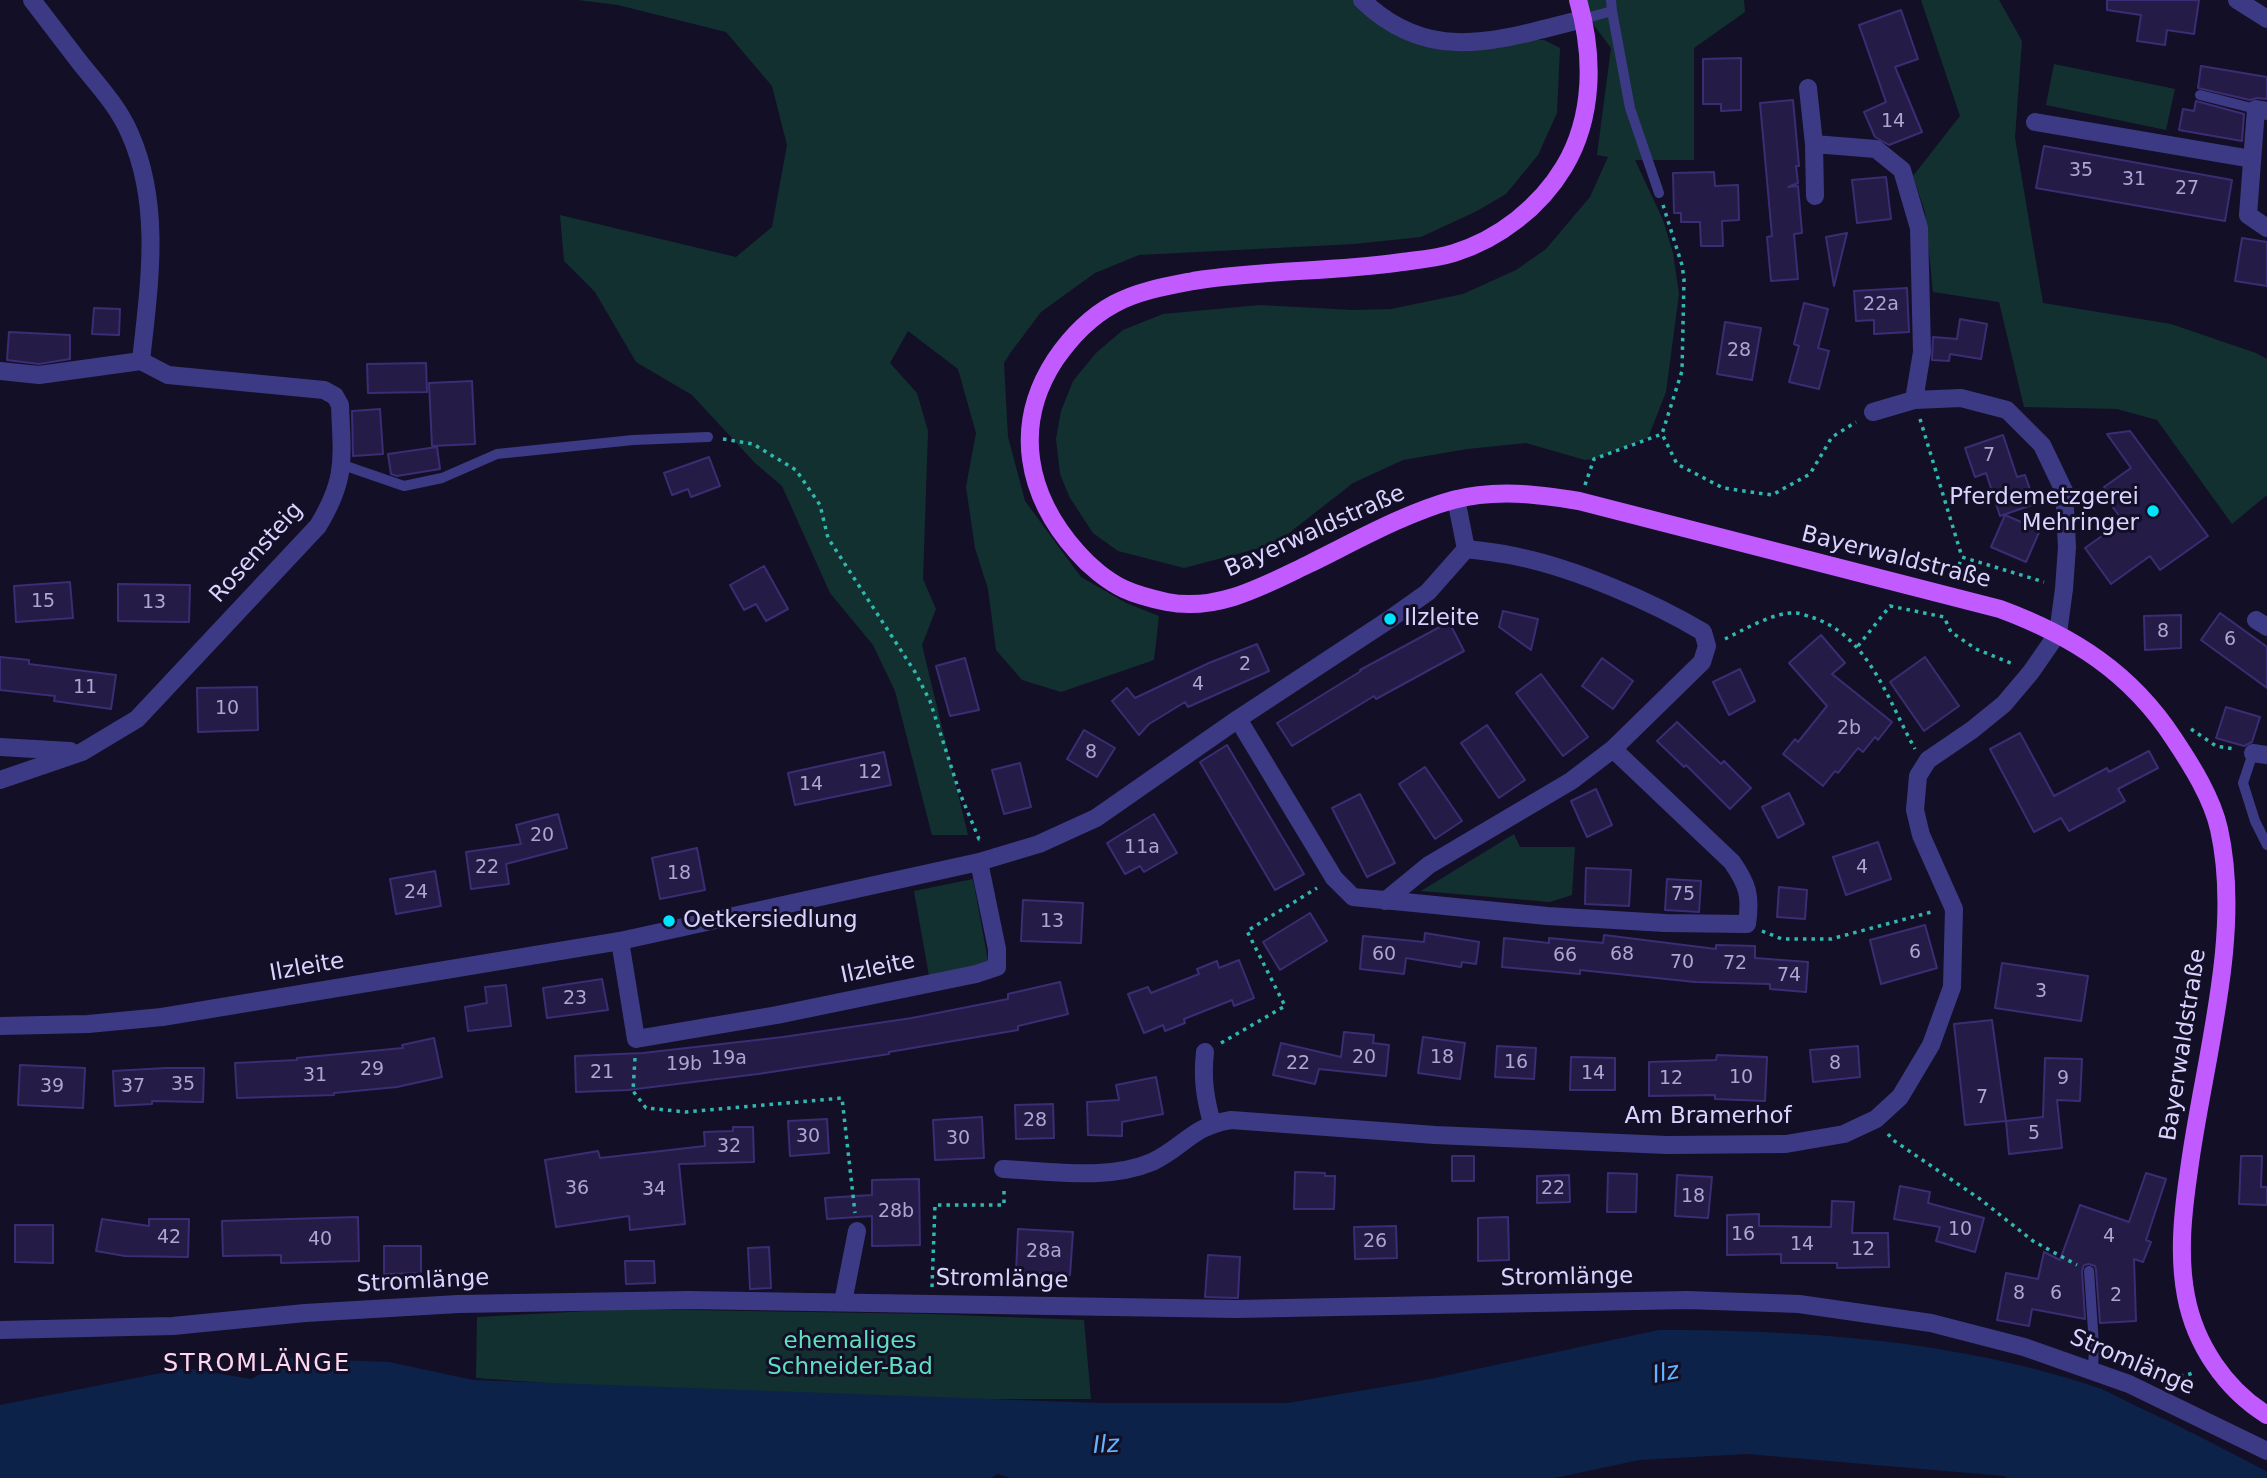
<!DOCTYPE html>
<meta charset="utf-8">
<style>
body{margin:0}
canvas{display:block;background:#130f26}
</style>
<canvas width="2267" height="1478"></canvas>
<script>
const context = document.querySelector('canvas').getContext('2d');
context.lineJoin = 'round';
function fillPath(path, color) { context.fillStyle = color; context.fill(path, 'evenodd'); }
function strokePath(path, color, width, dash) { context.strokeStyle = color; context.lineWidth = width; context.lineCap = dash ? 'butt' : 'round'; context.setLineDash(dash || []); context.stroke(path); }
function drawText(font, color, halo, rows, align = 'center') {
  context.font = font + ' "DejaVu Sans",sans-serif'; context.lineWidth = 6; context.setLineDash([]); context.textBaseline = 'middle'; context.strokeStyle = halo; context.fillStyle = color; for (const [text, x, y, turn = 0] of rows) {
    context.save(); context.translate(x, y); context.rotate((+turn || 0) * Math.PI / 180); context.textAlign = isNaN(turn) ? turn : align; if (halo) context.strokeText(text, 0, 0); context.fillText(text, 0, 0); context.restore();
  }
}
fillPath(new Path2D(`
 M578 0H1362L1429 41 1544 40 1560 48 1557 113 1538 155 1506 194 1477 211 1421 237 1354 244 1139 255 1095 273 1041 312 1011 352 1004 363 1008 437 1025 501 1081 577 1126 603 1159 616 1154 660 1061 692 1022 680 996 650 988 589 975 548 966 487 976 433 958 369 908 331 890 363 917 393 928 431 923 579 936 609 922 645 968 835H932L895 691 873 645 830 593 782 486 755 463 692 395 636 362 595 292 564 261 560 215 736 257 772 227 787 145 772 86 726 32 618 5Z
 M1575 0H1744L1745 12 1694 48V160H1635L1663 220 1673 253 1679 294 1666 392 1648 438 1594 459 1585 460 1526 443 1467 449 1403 460 1353 483 1275 544 1184 568 1118 551 1093 533 1070 498 1060 474 1056 439 1061 411 1073 381 1096 353 1123 330 1163 314 1260 305 1352 310 1391 309 1463 294 1516 270 1546 249 1590 197 1608 157 1597 155 1611 48Z
 M1921 0H1999L2022 41 2015 138 2043 303 2171 324 2256 353 2267 359V495L2232 524 2157 420 2117 409 2024 407 1999 302 1933 292 1925 212 1913 176 1960 116Z
 M2054 64 2175 89 2166 130 2046 105Z
 M1514 834 1520 847H1575L1572 895 1550 902 1421 891Z
 M973 879 989 966 929 976 914 891Z
 M627 1309 931 1314 1084 1320 1091 1399H890L687 1393 476 1378 477 1317Z`), '#12302f');
fillPath(new Path2D(`
 M1659 1330C1805 1330 1953 1340 2093 1386 2108 1391 2122 1399 2136 1406 2180 1426 2222 1448 2264 1470L2267 1472V1478H2007L2004 1476 1747 1454 1639 1460 1555 1478H1010L998 1474 991 1478H0V1405L186 1368 251 1379 290 1358 389 1362 473 1380 1099 1403H1288L1430 1379Z`), '#0c2248');
const building = new Path2D(`
 M2107 0H2199L2194 34 2167 30 2165 45 2137 41 2141 15 2107 10Z
 M1901 10 1918 59 1895 67 1922 132 1889 145 1875 137 1864 112 1886 102 1859 25Z
 M1741 58V110L1721 111V104H1703V59Z
 M2201 66 2267 77V99L2257 98 2250 100 2198 88Z
 M1793 100 1799 166H1796L1798 183 1788 187 1798 186 1802 233 1794 234 1798 279 1771 281 1767 237 1772 236 1760 103Z
 M2196 101 2244 114 2242 141 2179 130 2183 109 2194 111Z
 M2044 146 2232 180 2225 221 2036 188Z
 M1714 172 1715 186 1738 185 1739 220 1722 221 1723 246H1701L1700 222H1681V213H1674L1673 173Z
 M1886 177 1891 219 1857 223 1852 180Z
 M1847 233 1834 286 1826 237Z
 M2242 238 2267 242V286L2235 281Z
 M1907 288 1909 332 1874 334V320L1856 321 1854 291Z
 M1804 303 1828 309 1818 348 1829 351 1819 389 1789 382 1799 346 1794 344Z
 M94 308 120 309 119 335 92 334Z
 M1960 319 1987 324 1981 359 1950 354 1949 361 1932 360 1933 337 1957 339Z
 M1725 322 1761 328 1752 380 1717 374Z
 M9 332 70 335V359L39 364 7 360Z
 M426 363 427 392 368 393 367 364Z
 M472 381 475 444 432 446 429 383Z
 M380 409 383 454 353 456 352 411Z
 M2130 431 2208 536 2160 570 2150 556 2111 584 2085 548 2123 521 2109 502 2113 499 2104 487 2131 468 2107 434Z
 M2003 435 2017 477 2025 475 2035 504 2000 516 1986 473 1975 477 1965 448Z
 M437 447 440 469 397 476 391 474 388 454Z
 M709 457 720 486 691 497 688 489 672 495 664 473Z
 M2005 515 2040 530 2026 562 1991 547Z
 M764 566 788 609 766 621 756 604 744 610 730 585Z
 M70 582 73 618 16 622 14 586Z
 M118 584 190 585 189 622 118 621Z
 M1503 611 1538 619 1531 650 1499 627Z
 M2220 613 2267 647V688L2201 640Z
 M2181 615V648L2145 650 2144 616Z
 M1449 622 1464 651 1376 699 1374 696 1292 746 1277 723 1361 671 1360 670Z
 M1821 635 1845 663 1832 674 1892 722 1878 740 1875 737 1863 752 1858 748 1838 773 1835 771 1823 786 1783 754 1795 739 1798 742 1827 706 1789 663Z
 M1257 644 1269 671 1188 707 1185 702 1149 724 1139 735 1112 701 1127 688 1135 698 1209 663Z
 M0 657 29 660V664L116 675 111 709 54 701 55 696 0 690Z
 M1925 657 1959 706 1924 731 1890 682Z
 M965 658 979 710 950 716 936 666Z
 M1602 658 1633 681 1613 709 1582 686Z
 M1740 669 1755 701 1729 715 1713 682Z
 M1541 674 1588 737 1563 756 1516 693Z
 M257 687 258 730 198 732 197 688Z
 M2226 707 2260 717 2252 742 2244 746 2216 738Z
 M1677 722 1721 764 1724 761 1751 788 1730 809 1686 765 1684 767 1657 741Z
 M1487 725 1525 780 1499 798 1461 743Z
 M1084 730 1115 748 1097 777 1067 759Z
 M2020 733 2054 796 2107 768 2109 772 2149 751 2158 768 2118 789 2125 801 2069 831 2061 818 2034 832 1990 749Z
 M1227 745 1304 874 1275 890 1200 762Z
 M884 752 891 785 795 805 788 773Z
 M1020 763 1031 807 1004 814 992 770Z
 M1425 767 1462 821 1435 839 1399 784Z
 M1596 789 1612 825 1587 837 1571 801Z
 M1789 793 1804 824 1778 838 1762 807Z
 M1360 794 1395 863 1367 877 1332 808Z
 M558 814 567 848 506 864 509 884 471 889 466 852 521 844 516 825Z
 M1154 814 1177 853 1144 872 1140 866 1125 874 1107 843Z
 M1878 842 1891 879 1846 895 1833 857Z
 M697 848 705 890 660 899 652 858Z
 M1586 868 1631 870 1629 906 1585 904Z
 M435 871 441 906 396 914 390 879Z
 M1667 879 1701 881 1699 912 1665 910Z
 M1779 887 1807 890 1805 919 1777 917Z
 M1023 900 1083 903 1081 943 1021 941Z
 M1310 913 1327 941 1280 970 1263 942Z
 M1925 925 1937 968 1881 984 1870 940Z
 M1425 933 1479 942 1476 964 1462 962 1461 967 1406 958 1404 974 1360 969 1363 936 1424 942Z
 M1604 935 1716 949V945L1755 946V958L1808 962 1806 992 1770 989V984L1695 982 1580 970V974L1502 967 1504 938 1549 943V938L1603 943Z
 M1239 960 1254 998 1234 1006 1232 1000 1184 1019 1185 1023 1165 1031 1163 1025 1144 1033 1128 994 1148 987 1151 993 1199 974 1197 969 1217 961 1219 968Z
 M2002 963 2088 976 2081 1021 1995 1008Z
 M602 979 608 1010 547 1018 543 988Z
 M1060 982 1068 1014 1018 1026V1030L889 1052V1054L758 1074 628 1090 576 1092 575 1056 643 1053 783 1037 912 1018 1008 999V994Z
 M506 985 511 1026 468 1031 465 1007 487 1003 485 987Z
 M1992 1020 2006 1121 1965 1125 1954 1024Z
 M1344 1032 1374 1035 1373 1043 1389 1045 1386 1076 1319 1069 1315 1084 1273 1075 1281 1043 1341 1057Z
 M1423 1037 1465 1043 1460 1079 1418 1073Z
 M434 1038 442 1077 397 1087 334 1093V1095L237 1098 235 1063 297 1060V1058L403 1048 402 1045Z
 M1497 1046 1536 1048 1534 1079 1495 1077Z
 M1858 1046 1860 1077 1813 1082 1810 1050Z
 M1717 1055 1767 1057 1765 1101 1715 1099V1095L1649 1096V1062L1716 1060Z
 M1571 1057 1615 1058V1090H1570Z
 M2045 1058 2082 1059 2080 1101 2057 1100 2062 1148 2009 1154 2006 1121 2043 1117Z
 M20 1065 85 1068 83 1108 18 1105Z
 M166 1068H204L203 1102 152 1101V1104L115 1106 113 1071Z
 M1156 1077 1163 1114 1122 1122V1136L1088 1135 1087 1102 1119 1100 1116 1085Z
 M1053 1104 1054 1138 1016 1139 1015 1105Z
 M982 1117 984 1158 935 1160 933 1120Z
 M827 1119 829 1153 790 1156 788 1121Z
 M733 1127H753L754 1162 679 1164 685 1224 630 1230 629 1216 556 1227 545 1160 598 1151 600 1158 705 1146 704 1132 733 1131Z
 M1452 1156H1474V1181H1452Z
 M2241 1156H2262L2261 1187H2267V1205L2239 1204Z
 M1295 1172 1325 1173V1176H1335L1334 1209H1294Z
 M1608 1173 1637 1174 1636 1212H1607Z
 M2146 1173 2166 1179 2146 1240 2151 1242 2143 1262 2134 1259 2136 1321 2100 1323 2096 1270 2095 1266 2089 1264 2084 1265 2082 1271 2085 1319 2032 1309 2029 1326 1997 1320 2006 1273 2038 1279 2044 1252 2060 1260 2080 1205 2129 1222Z
 M1569 1175 1570 1202 1537 1203V1176Z
 M1677 1175 1712 1177 1708 1218 1675 1216Z
 M919 1179 920 1245 872 1246V1216L827 1219 825 1198 872 1195V1180Z
 M1900 1186 1930 1192 1928 1203 1984 1218 1975 1252 1936 1241 1940 1227 1894 1219Z
 M1832 1201 1854 1202 1852 1233H1888L1889 1267 1837 1268V1263H1781V1254L1727 1255V1215L1759 1214V1226L1831 1227Z
 M358 1217 359 1261 281 1263V1255L223 1256 222 1221Z
 M1508 1217 1509 1260 1478 1261V1218Z
 M102 1219 149 1226V1219H189L188 1257 125 1256 96 1251Z
 M15 1225H53V1263L15 1262Z
 M1396 1226 1397 1258 1355 1259 1354 1227Z
 M1018 1229 1073 1232 1070 1275 1016 1272Z
 M384 1246H421V1273L384 1274Z
 M769 1247 771 1288 750 1289 748 1248Z
 M1208 1255 1240 1257 1238 1298 1205 1297Z
 M625 1261H654L655 1283 626 1284Z`);
fillPath(building, '#241b47');
strokePath(building, '#3b2d73', 2);
strokePath(new Path2D(`
 M1663 205 1682 265 1684 279 1682 371 1662 434 1677 464 1723 488 1772 495 1810 474 1832 437 1856 422
 M1920 419 1962 557 2044 582
 M723 439 753 444 796 470 820 505 828 538 915 672 930 701 959 791 979 839H983
 M1585 485 1594 459 1662 434
 M1956 573 1962 557
 M1725 639C1743 630 1776 611 1796 613 1801 613 1807 616 1811 617 1869 635 1888 701 1915 749
 M1858 646 1890 606 1944 617 1951 632 1976 649 2013 664
 M2191 729 2216 746 2234 749
 M1762 931 1782 939H1831L1935 911
 M1221 1043 1285 1006 1247 931 1317 888
 M635 1058 633 1091 646 1108 686 1112 842 1098 855 1213
 M1888 1134 1893 1140 1980 1199 2033 1241 2077 1265
 M932 1287 935 1205H1004V1189
 M2108 1351C2132 1361 2173 1386 2196 1371`), '#2fb8b0', 3.5, [3.5, 5]);
strokePath(new Path2D(`
 M1612 11 1630 108 1659 193
 M1583 19 1612 11 1611 0
 M2200 95 2256 109
 M343 465 404 486 442 478 497 454 633 440 708 437
 M2253 753 2243 783 2255 821 2267 845
 M2089 1271 2094 1345 2093 1371`), '#3d3a85', 10);
strokePath(new Path2D(`
 M32 0C48 21 65 43 81 64 99 86 119 108 130 134 162 206 149 286 141 361
 M1362 0C1431 67 1501 39 1583 19
 M2237 0 2267 19
 M1808 88 1814 144 1815 196
 M2267 111 2256 109 2248 215 2267 228
 M2035 122 2252 159
 M1814 144 1876 149 1902 170 1919 228 1922 352 1914 400
 M0 371 39 375 141 361
 M2256 620 2267 627
 M1238 719 1334 878 1353 897 1547 916 1665 923 1747 924C1751 896 1748 885 1732 862L1613 749
 M0 747 70 751
 M2253 753 2267 755
 M0 780 82 752 137 719 318 526C347 478 342 459 340 405L335 396 324 390 168 375 141 361
 M1385 901 1429 865 1571 781 1613 749 1702 662 1707 646 1703 632C1653 602 1576 569 1519 557 1502 553 1484 551 1466 549
 M620 941 636 1039 777 1015 976 974 997 967V949L979 862
 M0 1026 88 1024 162 1017 620 941 979 862 1039 844 1096 818 1238 719 1390 619 1428 592 1466 549 1456 499
 M1205 1052C1202 1078 1205 1098 1212 1123
 M1003 1169C1051 1171 1107 1181 1152 1162 1184 1147 1192 1126 1231 1120L1435 1135 1667 1145 1786 1144 1844 1134 1876 1119 1900 1097 1931 1045 1952 987 1954 909 1921 835 1915 810 1918 776 1928 760 1972 730 2004 704 2031 672 2058 633 2064 589 2067 547 2064 491 2042 445 2007 410 1961 398 1914 400 1873 412
 M843 1302 857 1231
 M0 1330 173 1326 305 1313 458 1304 688 1300 1236 1309 1687 1300 1799 1304 1931 1323 2024 1347 2129 1384 2267 1451`), '#3d3a85', 18);
strokePath(new Path2D(`
 M1578 0C1594 55 1594 117 1564 167 1540 207 1499 239 1454 253 1435 259 1415 260 1395 263 1328 272 1260 270 1193 281 1167 286 1138 291 1114 304 1090 317 1070 338 1055 360 1012 426 1027 496 1077 552 1089 566 1107 581 1124 589 1137 595 1153 599 1167 602 1218 612 1265 585 1309 564 1354 542 1405 513 1453 500 1495 489 1537 494 1579 501L2000 609C2073 636 2131 673 2174 739 2192 766 2212 798 2219 829 2243 935 2203 1063 2189 1170 2183 1211 2178 1254 2186 1296 2195 1344 2225 1389 2267 1415`), '#c25bff', 18);
for (const [x, y, r, color] of [
 [2153,511,7,"#00e5ff"],
 [1390,619,7,"#00e5ff"],
 [669,921,7,"#00e5ff"]
]) { const dot = new Path2D(); dot.arc(x, y, r, 0, 2 * Math.PI); context.fillStyle = color; context.fill(dot); strokePath(dot, '#130f26', 2.5); }
drawText('19px', '#aca6d1', null, [
 ["14",1893,122],
 ["35",2081,171],
 ["31",2134,180],
 ["27",2187,189],
 ["22a",1881,305],
 ["28",1739,351],
 ["7",1989,456],
 ["15",43,602],
 ["13",154,603],
 ["8",2163,632],
 ["6",2230,640],
 ["2",1245,665],
 ["4",1198,685],
 ["11",85,688],
 ["10",227,709],
 ["2b",1849,729],
 ["8",1091,753],
 ["12",870,773],
 ["14",811,785],
 ["20",542,836],
 ["11a",1142,848],
 ["22",487,868],
 ["4",1862,868],
 ["18",679,874],
 ["24",416,893],
 ["75",1683,895],
 ["13",1052,922],
 ["6",1915,953],
 ["60",1384,955],
 ["68",1622,955],
 ["66",1565,956],
 ["70",1682,963],
 ["72",1735,964],
 ["74",1789,976],
 ["3",2041,992],
 ["23",575,999],
 ["20",1364,1058],
 ["18",1442,1058],
 ["19a",729,1059],
 ["16",1516,1063],
 ["22",1298,1064],
 ["8",1835,1064],
 ["19b",684,1065],
 ["29",372,1070],
 ["21",602,1073],
 ["14",1593,1074],
 ["31",315,1076],
 ["10",1741,1078],
 ["12",1671,1079],
 ["9",2063,1079],
 ["35",183,1085],
 ["39",52,1087],
 ["37",133,1087],
 ["7",1982,1098],
 ["28",1035,1121],
 ["5",2034,1134],
 ["30",808,1137],
 ["30",958,1139],
 ["32",729,1147],
 ["36",577,1189],
 ["22",1553,1189],
 ["34",654,1190],
 ["18",1693,1197],
 ["28b",896,1212],
 ["10",1960,1230],
 ["16",1743,1235],
 ["4",2109,1237],
 ["42",169,1238],
 ["40",320,1240],
 ["26",1375,1242],
 ["14",1802,1245],
 ["12",1863,1250],
 ["28a",1044,1252],
 ["8",2019,1294],
 ["6",2056,1294],
 ["2",2116,1296]
]);
drawText('23px', '#d9d4ff', '#130f26', [
 ["Pferdemetzgerei",2139,498,"right"],
 ["Mehringer",2139,524,"right"],
 ["Ilzleite",1404,619],
 ["Oetkersiedlung",683,921]
], 'left');
drawText('23px', '#d9d4ff', '#130f26', [
 ["Bayerwaldstraße",1315,532,-24],
 ["Rosensteig",257,553,-48],
 ["Bayerwaldstraße",1896,558,14],
 ["Ilzleite",307,968,-10],
 ["Ilzleite",878,969,-12],
 ["Bayerwaldstraße",2184,1045,-81],
 ["Am Bramerhof",1708,1117],
 ["Stromlänge",1567,1278,-1],
 ["Stromlänge",1002,1280,1],
 ["Stromlänge",423,1282,-3],
 ["Stromlänge",2132,1363,23]
]);
drawText('23px', '#5fe0c0', '#130f26', [
 ["ehemaliges",850,1342],
 ["Schneider-Bad",850,1368]
]);
context.letterSpacing = '2px';
drawText('24px', '#ffd6f0', '#130f26', [
 ["STROMLÄNGE",257,1365]
]);
context.letterSpacing = '0px';
drawText('italic 24px', '#62b6ff', '#130f26', [
 ["Ilz",1666,1374,-11],
 ["Ilz",1106,1446,-3]
]);
</script>
